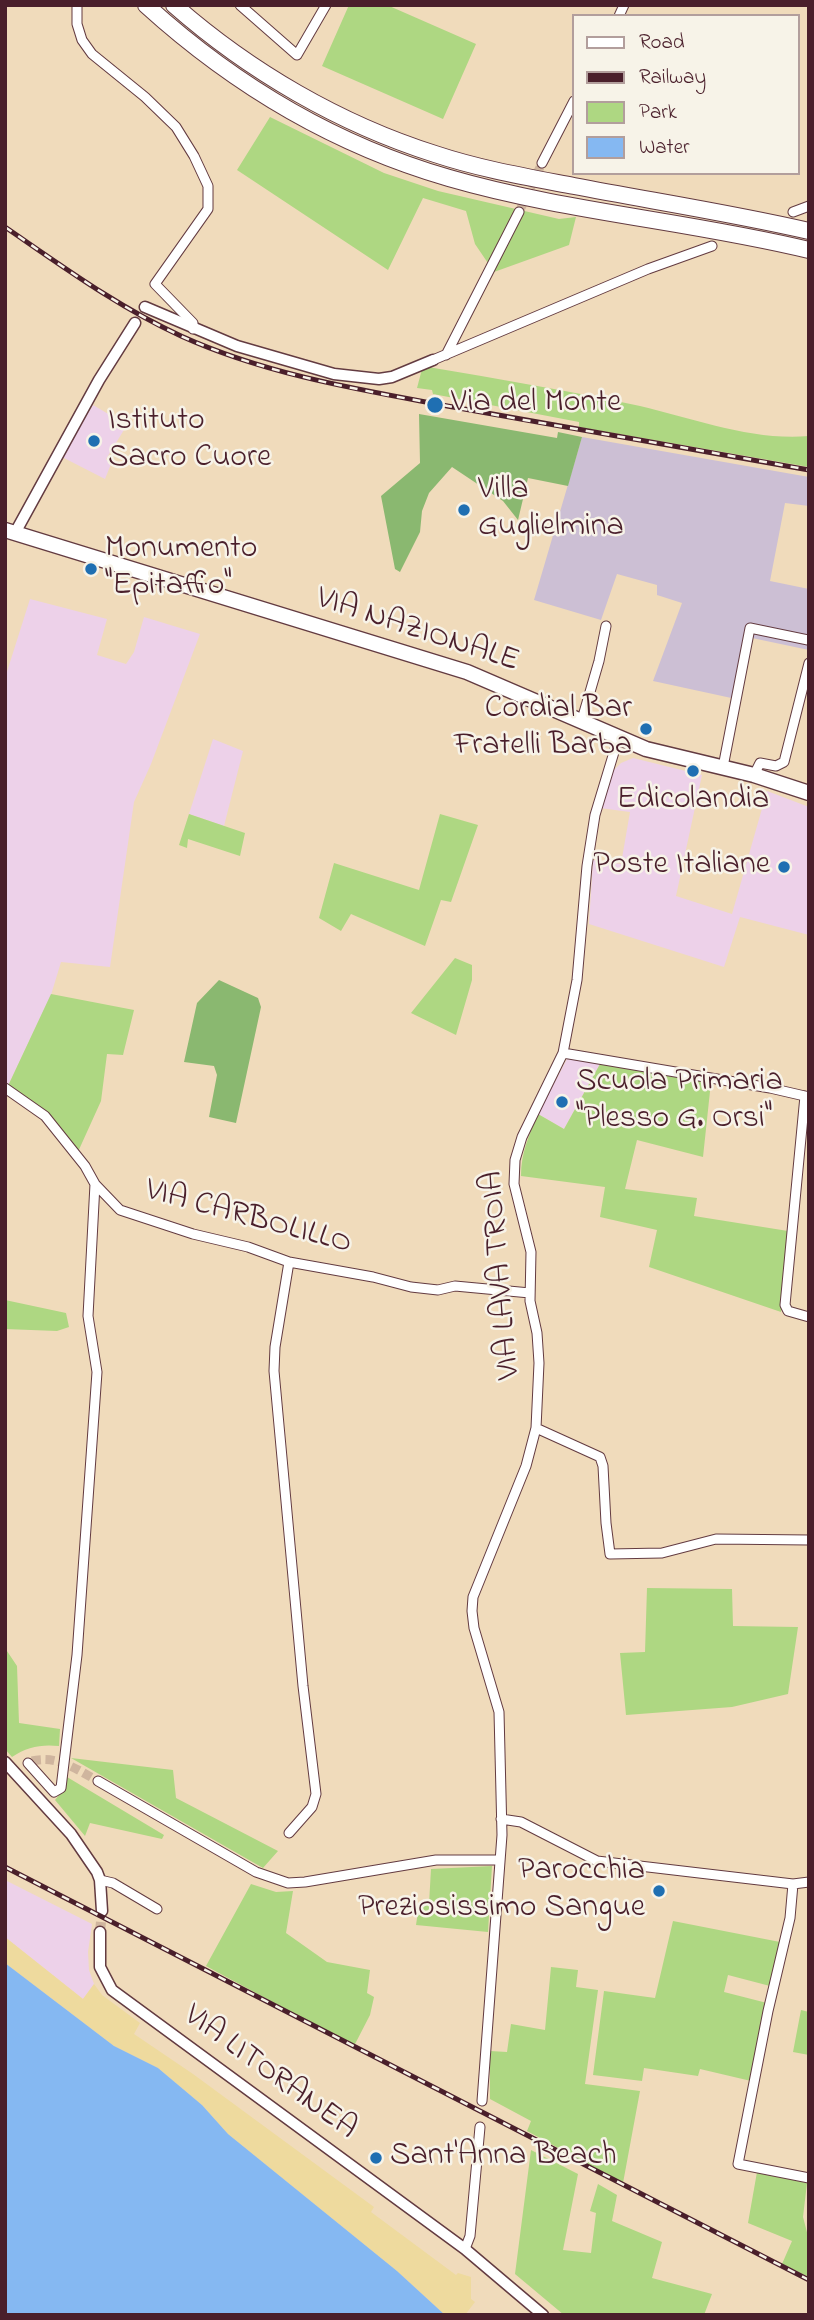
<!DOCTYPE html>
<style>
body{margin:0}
#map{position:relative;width:814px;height:2320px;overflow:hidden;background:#f0dbbb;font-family:"Indie Flower",sans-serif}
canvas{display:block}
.frame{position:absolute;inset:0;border:7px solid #4a1f2b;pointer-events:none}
.legend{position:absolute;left:572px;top:14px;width:228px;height:161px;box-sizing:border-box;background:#f7f3e8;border:2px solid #b29e9c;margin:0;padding:9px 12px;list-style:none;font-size:21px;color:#4a1f2b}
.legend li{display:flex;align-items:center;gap:14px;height:35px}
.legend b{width:35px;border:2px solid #b29e9c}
</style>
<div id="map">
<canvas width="814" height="2320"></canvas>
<div class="frame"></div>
<ul class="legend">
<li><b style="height:9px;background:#fff"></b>Road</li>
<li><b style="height:9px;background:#4a1f2b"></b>Railway</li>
<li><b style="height:19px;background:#aed782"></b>Park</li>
<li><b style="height:19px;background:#85b8f2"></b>Water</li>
</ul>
</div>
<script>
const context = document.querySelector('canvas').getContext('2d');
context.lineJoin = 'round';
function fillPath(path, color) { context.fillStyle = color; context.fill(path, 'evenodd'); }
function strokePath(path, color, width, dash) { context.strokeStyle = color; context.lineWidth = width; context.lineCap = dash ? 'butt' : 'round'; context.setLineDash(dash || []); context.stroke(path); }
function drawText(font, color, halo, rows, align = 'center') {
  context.font = font + ' "Indie Flower",sans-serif'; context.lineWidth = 5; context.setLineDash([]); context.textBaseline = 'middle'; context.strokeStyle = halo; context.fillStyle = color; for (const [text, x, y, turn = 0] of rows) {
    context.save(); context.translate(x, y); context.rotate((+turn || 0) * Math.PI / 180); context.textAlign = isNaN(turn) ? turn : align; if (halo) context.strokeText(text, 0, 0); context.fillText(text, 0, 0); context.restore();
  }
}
fillPath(new Path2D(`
 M93 405 127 425 106 459 111 464 105 479 62 457Z
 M30 599 107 619 97 655 126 664 134 652 144 617 200 634 151 764 134 802 110 967 61 962 51 995 7 1088H5V678Z
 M213 739 243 751 224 826 189 814Z
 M633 758 702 775 676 896 732 914 767 791 809 807V935L740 917 724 967 589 924 593 860 621 864 630 812 600 808 611 773 621 763Z
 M567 1059 600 1064 564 1129 538 1114Z
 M5 1880 92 1924 88 1952 89 1970 94 1984 83 1999 5 1937Z`), '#edd1e9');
fillPath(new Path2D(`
 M582 437 809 477V506L785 503 770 581 809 589V650L752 638 736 699 653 681 682 603 657 595V585L617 574 601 620 534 600Z`), '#ccbfd4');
fillPath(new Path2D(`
 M349 5H387L476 44 443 119 322 66Z
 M270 117 384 173 438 191 559 219 576 217 569 245 494 272 475 244 466 211 423 198 388 270 237 170Z
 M428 367C499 379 570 391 640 406 695 419 752 441 809 436V467L579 427V422L433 394 432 390 417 388 422 369Z
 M189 814 245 833 240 856 188 839 187 848 179 845Z
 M440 814 478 825 451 902 441 900 425 946 351 914 341 931 319 918 334 863 419 890Z
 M455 958 472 965V980L456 1035 411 1013Z
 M51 994 134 1010 123 1055 107 1054 101 1101 77 1154 49 1117 7 1088Z
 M600 1064 711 1082 703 1157 637 1140 625 1189 697 1198 694 1216 788 1231 781 1312 649 1267 657 1230 600 1217 605 1187 521 1176C521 1153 529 1135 538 1114L564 1129Z
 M5 1300 66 1313 69 1327 57 1331 5 1329Z
 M647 1588 732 1589 733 1626 798 1627 788 1694 732 1707 626 1715 620 1653 645 1652Z
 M5 1648 17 1666 19 1723 60 1729 59 1746C41 1744 27 1747 12 1757L5 1749Z
 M71 1758 173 1770 176 1798 278 1851 263 1868Z
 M67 1777 164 1835 162 1839 90 1823 85 1836 55 1800 64 1789Z
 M492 1866 488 1932 416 1925 419 1905 429 1904 431 1869Z
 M251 1884 276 1892 293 1891 286 1933 327 1962 370 1970 367 1993 374 1997 370 2015 354 2046 206 1966Z
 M673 1921 780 1942 770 1986 728 1975 724 1992 767 2003 751 2081 700 2069 698 2076 644 2068 642 2081 593 2075 604 1991 655 1998Z
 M551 1967 578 1970 576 1987 598 1990 585 2084 640 2091 623 2183 527 2131 531 2121 490 2099V2051L507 2052 511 2024 545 2030Z
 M801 2010 809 2012V2055L793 2052Z
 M531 2150 578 2174 563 2250 591 2253 596 2213 590 2211 598 2184 617 2195 612 2221 662 2242 652 2278 712 2294 704 2315H564L515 2274Z
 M757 2172 807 2183 803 2217 809 2240V2277L782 2264 792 2241 748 2223Z`), '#aed782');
fillPath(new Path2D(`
 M419 414 557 438 558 432 582 437 568 486 528 478 518 520 503 501 452 467 429 493 422 511 420 532 400 572 395 569 381 496 420 463Z
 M219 980 258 998 261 1007 236 1123 209 1117 217 1075 214 1066 184 1062 197 1003Z`), '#8ab870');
fillPath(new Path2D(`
 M5 1937 83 1999 94 1984 102 1995 140 2023 134 2034 193 2074 374 2207 371 2212 456 2275 458 2273 471 2277V2299L475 2302 465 2315H445L397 2271 228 2134 202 2105 158 2068 114 2046 5 1963Z`), '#eeda9e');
fillPath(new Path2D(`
 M5 1963 114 2046 158 2068 202 2105 228 2134 397 2271 445 2315H5Z`), '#85b8f2');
strokePath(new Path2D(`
 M519 212 542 163
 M32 1761C57 1755 76 1769 98 1781`), '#cfb59e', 9, [9, 4.5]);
strokePath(new Path2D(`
 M100 1932 102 1911`), '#cfb59e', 10, [10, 5]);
const minor = new Path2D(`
 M77 5V24L82 40 92 54 145 97 176 127 194 156 208 186V209L155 284 193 323V329
 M240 5 297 55 326 5
 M619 16 624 5
 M542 163 574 101
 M793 212 809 206
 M446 355 519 212
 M433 360 648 269 712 246
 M581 723 599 661 606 626
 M723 767 750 628 808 640
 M754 775 760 763 776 766 784 762 809 663
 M563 1053 770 1088 809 1097
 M5 1088 45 1116 85 1166 95 1184 120 1210 193 1234 248 1247 289 1262 373 1277 411 1287 438 1290 455 1286 530 1293
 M805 1096 785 1305 788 1311 809 1317
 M289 1262 275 1347 274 1371 303 1686 316 1794 312 1807 289 1833
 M536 1428 600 1457 603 1466 606 1523 610 1554 662 1553 716 1539 809 1540
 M28 1763 54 1792 61 1788 77 1655 97 1372 88 1316 95 1184
 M98 1781 256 1872 288 1883 305 1882 436 1860H499
 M501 1819 521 1822 597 1861 793 1884 809 1882
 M100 1880 113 1883 157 1909
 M793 1884 790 1918 768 2011 738 2164 809 2178
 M482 2101 502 1835 499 1712 474 1628 472 1611 473 1597 526 1466 536 1428 539 1363 537 1333 530 1301 531 1252 514 1184 515 1160 522 1137 563 1053 577 980 587 866 595 815 618 739
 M465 2249 470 2236 480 2127`);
const tertiary = new Path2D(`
 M145 307 237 346 334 374 379 379 392 377 433 360
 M15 533 99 380 135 323
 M5 1762 71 1834 97 1872 100 1880 102 1911
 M100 1932V1967L112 1990 465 2249 543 2315`);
const primary = new Path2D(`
 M5 530 467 672 646 749 754 775 809 793`);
const motorway = new Path2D(`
 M146 5C233 84 335 145 449 178 566 212 690 221 809 250
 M174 5C249 71 340 124 435 154 480 169 527 177 574 186 652 201 731 213 809 231`);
strokePath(minor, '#633b41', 11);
strokePath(tertiary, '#633b41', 13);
strokePath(primary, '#633b41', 17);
strokePath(motorway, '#633b41', 18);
strokePath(minor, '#fff', 9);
strokePath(tertiary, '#fff', 10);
strokePath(primary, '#fff', 14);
strokePath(motorway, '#fff', 16);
const rail = new Path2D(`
 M5 227C62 266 118 307 181 336 267 375 361 390 453 407 571 429 690 448 809 470
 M5 1867 809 2280`);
strokePath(rail, '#4a1f2b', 5);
strokePath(rail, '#f7f3e8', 2.5, [8]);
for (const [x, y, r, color] of [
 [435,405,9,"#1f6fb2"],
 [94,441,7,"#1f6fb2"],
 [464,510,7,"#1f6fb2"],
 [91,569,7,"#1f6fb2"],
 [646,729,7,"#1f6fb2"],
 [693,771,7,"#1f6fb2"],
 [784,867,7,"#1f6fb2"],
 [562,1102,7,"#1f6fb2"],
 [659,1891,7,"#1f6fb2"],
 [376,2158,7,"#1f6fb2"]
]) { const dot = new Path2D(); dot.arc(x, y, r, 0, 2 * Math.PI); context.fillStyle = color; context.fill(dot); strokePath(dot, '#f7f3e8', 2.5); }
drawText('32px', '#4a1f2b', '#f7f3e8', [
 ["Via del Monte",451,405],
 ["Istituto",108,423],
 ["Sacro Cuore",108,460],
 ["Villa",478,492],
 ["Guglielmina",478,529],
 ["Monumento",105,551],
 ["\"Epitaffio\"",105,588],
 ["Cordial Bar",632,711,"right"],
 ["Fratelli Barba",632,748,"right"],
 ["Edicolandia",693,802,"center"],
 ["Poste Italiane",770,867,"right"],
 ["Scuola Primaria",576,1084],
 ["\"Plesso G. Orsi\"",576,1121],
 ["Parocchia",645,1873,"right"],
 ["Preziosissimo Sangue",645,1910,"right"],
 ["Sant'Anna Beach",390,2158]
], 'left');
drawText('32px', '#4a1f2b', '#f7f3e8', [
 ["VIA NAZIONALE",417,632,18],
 ["VIA CARBOLILLO",248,1219,15],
 ["VIA LAVA TROIA",503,1275,-95],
 ["VIA LITORANEA",269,2074,36]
]);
</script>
